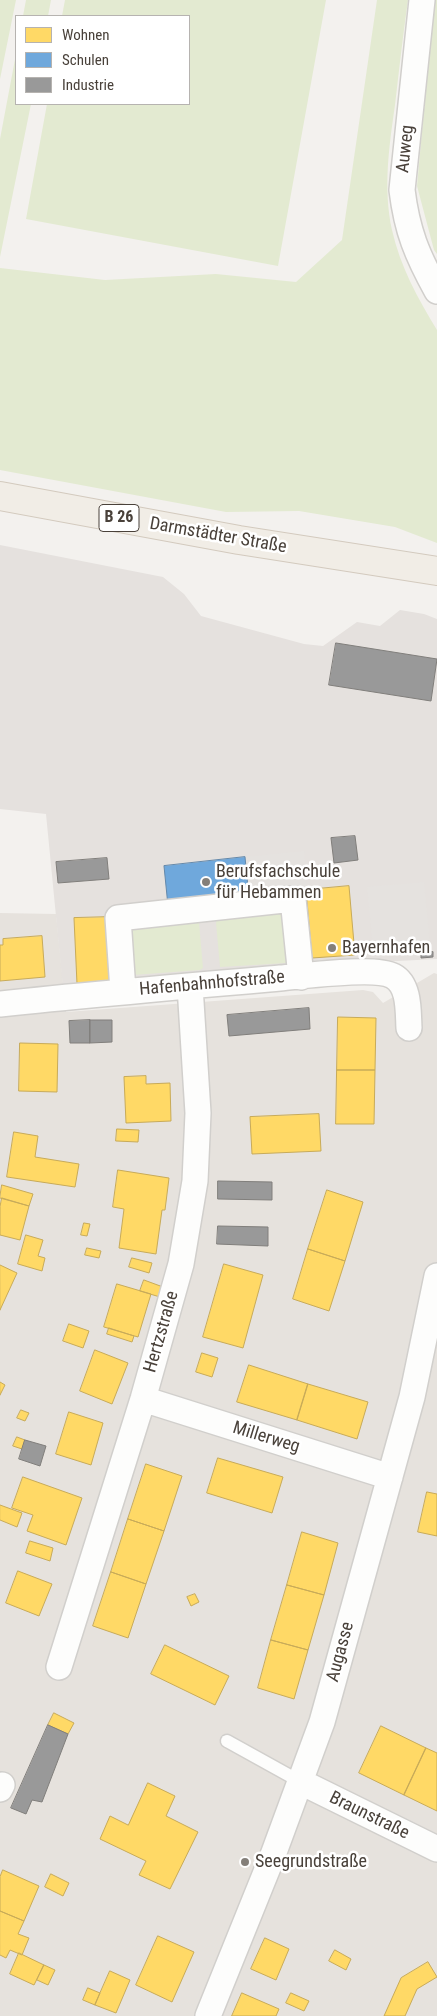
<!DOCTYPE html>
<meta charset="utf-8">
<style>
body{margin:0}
#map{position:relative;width:437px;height:2016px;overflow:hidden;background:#f3f1ee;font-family:"Roboto Condensed",sans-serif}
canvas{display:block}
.legend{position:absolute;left:15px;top:15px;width:175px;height:90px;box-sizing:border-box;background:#fff;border:1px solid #b6b3b0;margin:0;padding:6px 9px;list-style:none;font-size:15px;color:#49413a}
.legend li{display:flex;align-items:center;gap:10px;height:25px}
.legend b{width:25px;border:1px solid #b6b3b0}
</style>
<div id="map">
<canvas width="437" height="2016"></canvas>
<ul class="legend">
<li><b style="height:14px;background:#ffd966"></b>Wohnen</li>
<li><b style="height:14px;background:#6fa8dc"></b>Schulen</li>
<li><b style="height:14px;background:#999"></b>Industrie</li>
</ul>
</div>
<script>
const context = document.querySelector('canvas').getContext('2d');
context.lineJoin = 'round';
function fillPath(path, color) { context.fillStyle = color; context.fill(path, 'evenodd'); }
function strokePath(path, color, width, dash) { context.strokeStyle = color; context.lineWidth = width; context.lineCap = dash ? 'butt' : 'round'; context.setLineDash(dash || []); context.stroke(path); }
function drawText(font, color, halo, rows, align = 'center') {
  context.font = font + ' "Roboto Condensed",sans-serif'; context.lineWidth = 5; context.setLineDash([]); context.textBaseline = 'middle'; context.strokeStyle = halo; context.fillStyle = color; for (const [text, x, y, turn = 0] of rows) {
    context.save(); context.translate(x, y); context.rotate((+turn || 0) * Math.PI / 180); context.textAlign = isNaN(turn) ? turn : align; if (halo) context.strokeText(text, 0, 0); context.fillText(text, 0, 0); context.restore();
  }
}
fillPath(new Path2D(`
 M0 913 56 914 66 1012 363 990 373 992 383 1003 434 973 437 974V2016H0Z`), '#e6e2dd');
fillPath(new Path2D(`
 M0 545 163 577 184 594 201 616 304 644 323 646 357 622 380 626 400 610 424 614 437 619V959L258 968 63 988 46 814 0 809Z`), '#e5e1de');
fillPath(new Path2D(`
 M0 0H16L0 79Z
 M26 0H51L48 16H23Z
 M65 0H326L278 266 26 219 47 104H189V16H62Z
 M377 0H408C403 35 399 70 395 105 389 147 383 188 392 230 400 266 418 299 437 330V543L395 527 299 511 226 512 0 470V268L105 280 216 274 296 282 342 240Z
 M434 0H437V254L434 250 417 186Z
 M16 54V104H31L0 257V139Z
 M281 913H284L287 963 220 967 216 923 217 920Z
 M197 920 199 923 203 968 200 970 133 975 130 927Z`), '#e3ead1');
fillPath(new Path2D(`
 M304 851 307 892 249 898 245 857Z
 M424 882 430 944 373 949 367 887Z`), '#e5e2df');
const homes = new Path2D(`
 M349 886 355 955 312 958 306 890Z
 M110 917 114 982 77 984 74 918Z
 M42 936 45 977 0 981V945H3V939Z
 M338 1017 376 1018 375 1070H337Z
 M20 1043 58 1044 57 1092 19 1091Z
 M337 1070H375L374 1124H336Z
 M146 1076V1084L170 1083 171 1121 126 1123 124 1077Z
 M319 1114 321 1151 252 1154 250 1117Z
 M117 1129 139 1130 138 1142 116 1141Z
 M14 1132 38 1136 35 1157 79 1164 75 1187 7 1177Z
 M118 1170 169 1178 165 1210H162L156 1254 119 1248 124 1209 113 1207Z
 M2 1185 33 1194 29 1206 0 1198Z
 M327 1190 363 1202 345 1261 308 1249Z
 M2 1198 29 1206 20 1240 0 1235V1207Z
 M84 1223 90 1224 87 1236 81 1235Z
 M26 1235 43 1240 38 1256 45 1258 42 1271 18 1264Z
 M87 1248 101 1251 99 1258 85 1255Z
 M308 1249 345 1261 329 1311 293 1299Z
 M132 1258 152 1263 149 1273 129 1267Z
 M224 1264 263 1275 243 1348 203 1337Z
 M0 1265 17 1273 0 1310Z
 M144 1280 163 1287 160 1297 140 1291Z
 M117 1284 151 1294 138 1337 104 1327Z
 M69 1324 89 1331 83 1348 63 1341Z
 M109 1328 134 1336 132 1342 107 1334Z
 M95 1350 128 1363 112 1404 80 1391Z
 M202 1353 218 1358 212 1377 196 1372Z
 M249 1365 308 1384 297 1420 237 1402Z
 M0 1382 5 1385 0 1395Z
 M308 1384 368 1402 357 1439 297 1420Z
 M21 1410 29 1413 25 1421 17 1418Z
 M69 1412 103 1423 91 1465 56 1454Z
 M17 1437 25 1440 22 1449 13 1446Z
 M218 1458 283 1477 272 1513 207 1493Z
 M146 1464 182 1476 164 1531 128 1519Z
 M23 1477 82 1498 66 1545 27 1531 33 1515 12 1508Z
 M427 1492 437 1494V1536L418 1532Z
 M0 1505 22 1513 17 1527 0 1520Z
 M128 1519 164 1531 146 1584 111 1572Z
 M302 1532 338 1543 324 1595 287 1585Z
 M30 1541 53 1548 50 1561 26 1553Z
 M18 1571 52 1584 39 1616 6 1603Z
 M111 1572 146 1584 128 1638 93 1626Z
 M287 1585 324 1595 308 1650 271 1640Z
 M195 1594 199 1602 191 1606 187 1597Z
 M271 1640 308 1650 294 1699 258 1688Z
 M165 1645 229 1676 215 1705 151 1674Z
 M54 1713 74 1723 68 1734 48 1725Z
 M381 1726 426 1748 404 1795 359 1773Z
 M426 1748 437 1753V1811L404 1795Z
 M148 1783 175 1796 166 1816 198 1832 170 1889 139 1875 146 1861 100 1839 110 1816 128 1825Z
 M3 1870 39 1886 24 1921 0 1911V1877Z
 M51 1874 69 1883 63 1896 45 1887Z
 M0 1911 24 1921 18 1934 29 1938 22 1955 10 1950 6 1958 0 1955Z
 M158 1936 194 1952 172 2002 136 1985Z
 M265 1938 289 1949 276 1980 251 1969Z
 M335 1950 351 1959 346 1970 329 1961Z
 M19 1953 44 1965 34 1985 10 1974Z
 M428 1962 437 1977 417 1989 405 2016H384L401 1978Z
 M44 1965 55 1970 48 1985 37 1980Z
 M110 1971 130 1980 116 2013 95 2005Z
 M88 1988 100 1993 95 2005 83 2000Z
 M242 1993 279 2009 276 2016H232Z
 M291 1993 309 2001 304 2011 286 2003Z`);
fillPath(homes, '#ffd966');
strokePath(homes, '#c8ab59', 1);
const schools = new Path2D(`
 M245 857 249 898 168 906 164 866Z`);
fillPath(schools, '#6fa8dc');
strokePath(schools, '#6489ab', 1);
const industry = new Path2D(`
 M336 643 437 659 431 701 329 685Z
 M355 836 358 860 334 863 331 838Z
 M107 858 109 879 58 883 56 862Z
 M433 952V957L421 958V953Z
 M309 1008 310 1029 229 1036 227 1015Z
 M90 1020H112V1042L90 1043Z
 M90 1020V1043H70L69 1021Z
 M218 1181 272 1182V1200L218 1199Z
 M218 1226 268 1227V1246L217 1244Z
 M25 1440 46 1446 40 1466 19 1459Z
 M48 1725 68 1734 42 1802 32 1800 26 1814 11 1808Z`);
fillPath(industry, '#999');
strokePath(industry, '#817f7c', 1);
const service = new Path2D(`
 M227 1741 301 1782`);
const minor = new Path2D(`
 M422 0 402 190C407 231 417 255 437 291
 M123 991 118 918 293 899 301 977
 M0 1004C93 994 187 986 280 978 304 976 375 966 393 976 410 985 408 1012 409 1028
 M143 1399 390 1477
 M59 1667 143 1399 181 1264 195 1181 198 1113 190 986
 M301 1782 437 1849
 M0 1789 2 1785
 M208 2016 273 1855 322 1722 412 1397 437 1276`);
const primary = new Path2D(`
 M0 496 239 540 437 571`);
strokePath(service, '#d1cfcc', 15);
strokePath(minor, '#d1cfcc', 28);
strokePath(primary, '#d3cabe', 30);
strokePath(service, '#fdfdfc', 12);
strokePath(minor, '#fdfdfc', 25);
strokePath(primary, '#f1ede6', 28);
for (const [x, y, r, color] of [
 [206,882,5,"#847f79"],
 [332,948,5,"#847f79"],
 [245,1862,5,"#847f79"]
]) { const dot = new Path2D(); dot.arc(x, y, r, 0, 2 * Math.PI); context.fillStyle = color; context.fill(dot); strokePath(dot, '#fff', 2); }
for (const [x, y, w] of [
 [119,518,40]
]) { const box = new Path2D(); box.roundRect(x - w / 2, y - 13.5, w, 27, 4); context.fillStyle = '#fff'; context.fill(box); strokePath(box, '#49413a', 1); }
drawText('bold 16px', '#49413a', null, [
 ["B 26",119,518]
]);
drawText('18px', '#49413a', '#fff', [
 ["Auweg",406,149,-84],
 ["Darmstädter Straße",218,536,10],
 ["Hafenbahnhofstraße",212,984,-5],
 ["Hertzstraße",162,1332,-74],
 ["Millerweg",266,1438,17],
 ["Augasse",341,1652,-75],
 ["Braunstraße",369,1816,26]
]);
drawText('18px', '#49413a', '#fff', [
 ["Berufsfachschule",216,872],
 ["für Hebammen",216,893],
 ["Bayernhafen",342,948],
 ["Seegrundstraße",255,1862]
], 'left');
</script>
